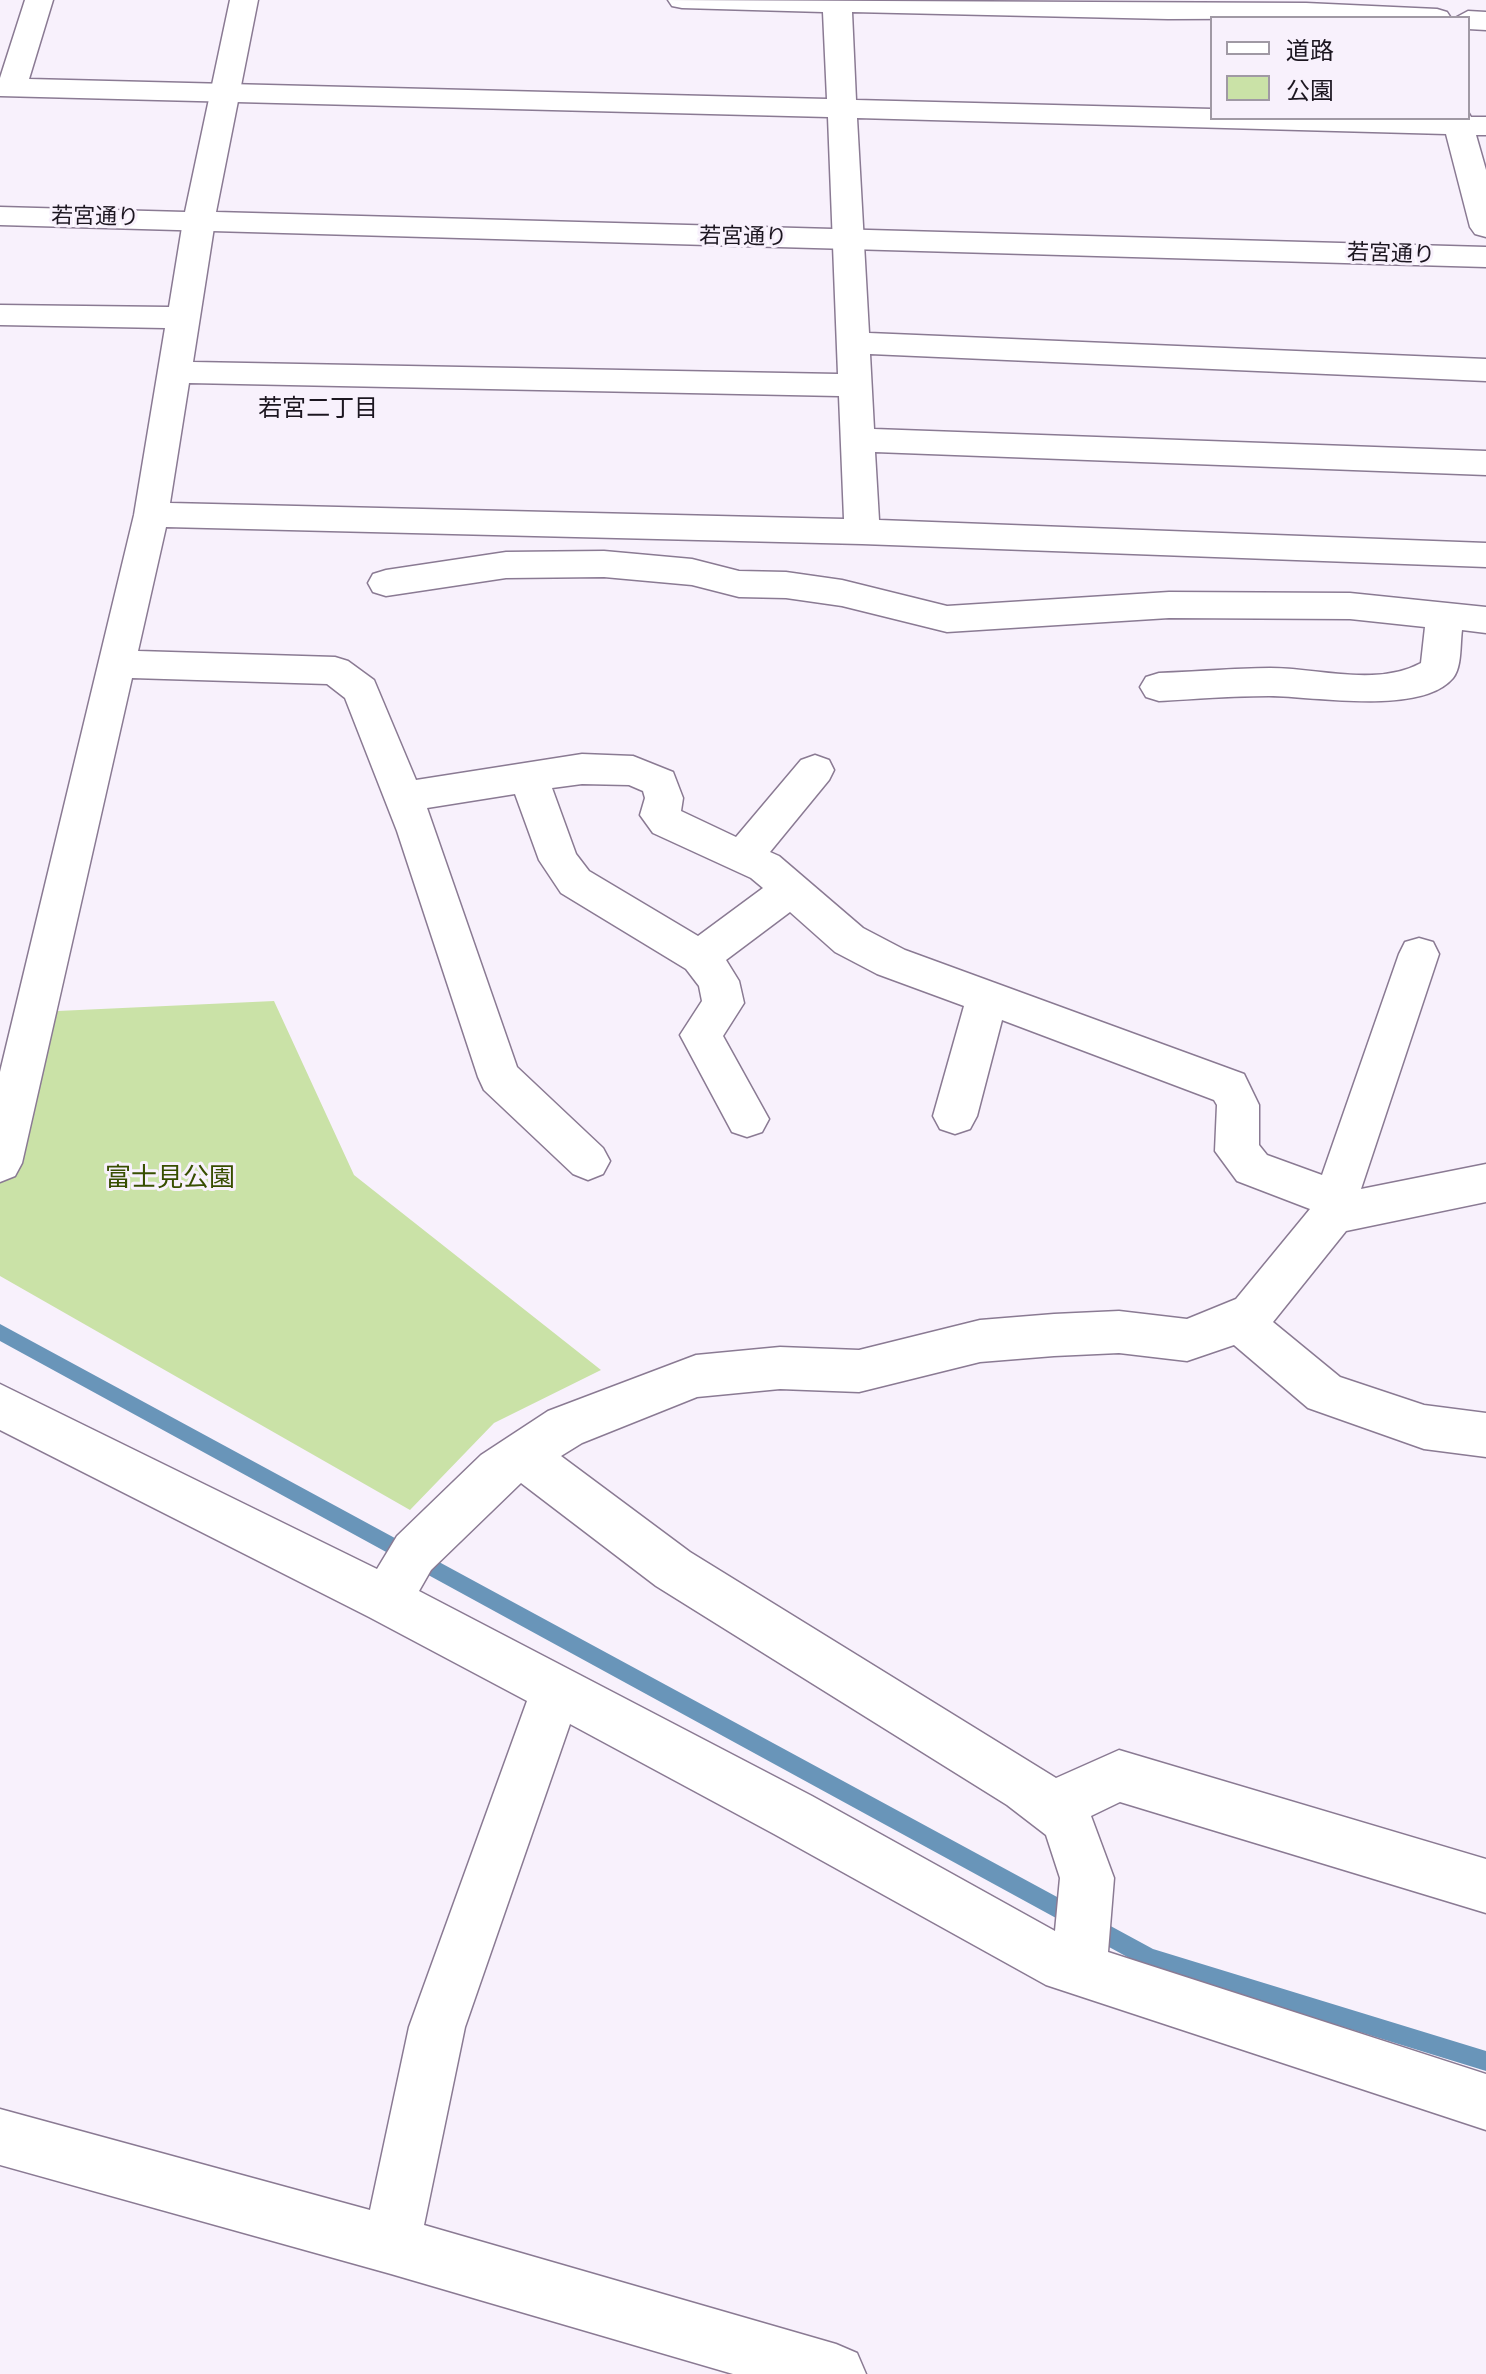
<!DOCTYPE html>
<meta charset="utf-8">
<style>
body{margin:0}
#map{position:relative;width:1486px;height:2374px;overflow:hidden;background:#f8f1fc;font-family:"Roboto Condensed","Noto Sans JP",sans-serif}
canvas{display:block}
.legend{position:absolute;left:1210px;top:16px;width:260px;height:104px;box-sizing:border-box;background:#f8f1fc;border:2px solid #a099a4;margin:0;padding:10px 14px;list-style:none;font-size:24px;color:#1c1620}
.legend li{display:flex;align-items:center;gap:16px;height:40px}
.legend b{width:40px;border:2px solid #a099a4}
</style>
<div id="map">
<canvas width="1486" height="2374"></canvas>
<ul class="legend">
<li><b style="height:10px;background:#fff"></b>道路</li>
<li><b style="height:22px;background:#cae2a7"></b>公園</li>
</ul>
</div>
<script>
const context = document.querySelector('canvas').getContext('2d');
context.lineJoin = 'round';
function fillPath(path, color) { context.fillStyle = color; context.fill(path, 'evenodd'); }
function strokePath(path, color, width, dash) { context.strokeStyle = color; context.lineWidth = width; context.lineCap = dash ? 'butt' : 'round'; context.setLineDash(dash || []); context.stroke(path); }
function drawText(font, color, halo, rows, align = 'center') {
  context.font = font + ' "Roboto Condensed","Noto Sans JP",sans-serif'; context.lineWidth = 6; context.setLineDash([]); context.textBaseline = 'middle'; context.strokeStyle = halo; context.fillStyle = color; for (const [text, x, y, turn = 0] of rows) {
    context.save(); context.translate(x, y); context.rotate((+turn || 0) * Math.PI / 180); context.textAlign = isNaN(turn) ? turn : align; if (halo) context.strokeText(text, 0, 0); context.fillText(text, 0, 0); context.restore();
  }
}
fillPath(new Path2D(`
 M274 1001 354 1175 601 1370 494 1423 410 1510 0 1276V1163L36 1012Z`), '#cae2a7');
fillPath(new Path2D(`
 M0 1324 1153 1949 1486 2051V2071L1142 1965 0 1341Z`), '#6995b9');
const minor = new Path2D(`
 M25 0H53L29 79 827 99 823 12 682 8 672 6 668 0 1306 3 1437 9 1447 12 1451 18 1168 19 852 12 856 100 1212 109V118H1468V112L1471 117H1486V135H1476L1486 170V237L1475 234 1470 227 1446 134 857 118 869 333 1486 359V381L870 354 874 429 1486 451V475L875 452 879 520 1486 543V567L862 544 166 527 138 651 335 657 348 661 374 680 416 780 582 754 633 756 673 772 683 798 681 811 736 837 801 760 815 755 829 760 834 770 829 780 770 852 779 856 863 928 905 950 1244 1074 1259 1105V1145L1267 1155 1322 1175 1399 954 1405 942 1419 938 1433 942 1439 954 1361 1189 1486 1164V1202L1346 1231 1273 1322 1340 1377 1424 1405 1486 1413V1457L1424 1449 1308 1408 1234 1345 1187 1361 1119 1353 1054 1356 980 1362 859 1392 780 1389 697 1397 582 1443 561 1456 690 1552 1056 1778 1119 1750 1486 1859V1913L1120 1802 1091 1816 1114 1878 1108 1952 1486 2074V2130L1046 1985 774 1834 570 1724 465 2027 424 2225 836 2344 857 2353 866 2374H733L391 2274 0 2165V2109L370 2210 409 2027 527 1701 369 1617 0 1430V1384L377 1569 397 1536 481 1455 548 1411 696 1355 780 1347 859 1350 980 1320 1054 1314 1119 1311 1187 1319 1236 1299 1310 1209 1237 1181 1215 1151 1217 1105 1214 1100 1002 1020 977 1116 970 1129 955 1134 940 1129 933 1116 964 1006 877 974 835 952 790 912 726 960 739 981 744 1003 723 1036 769 1119 762 1132 747 1137 732 1132 680 1035 702 1001 699 986 686 969 561 893 539 860 515 794 427 808 517 1067 603 1148 610 1161 603 1174 588 1180 573 1174 484 1090 478 1077 397 831 345 698 327 684 132 678 22 1163 15 1176 0 1182V1072L134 515 165 328 0 325V305L169 307 183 221 188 214 199 212 210 214 215 221 193 362 838 374 828 117 0 96V78ZM189 383 839 396 844 519 170 503ZM582 784 629 785 643 791 645 798 640 815 653 833 751 878 763 888 698 936 589 871 576 854 552 788ZM521 1483 656 1586 1007 1805 1046 1835 1060 1878 1055 1931 812 1796 419 1591 431 1570Z
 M1468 11 1486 12V30L1468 29V18H1455Z
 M604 551 692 559 739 571 786 572 842 580 947 606 1169 592 1350 593 1486 607V633L1462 630C1460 644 1462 667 1453 678 1421 716 1313 696 1269 696 1232 696 1196 699 1159 701L1146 697 1140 687 1146 677 1159 673C1196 672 1233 668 1270 668 1318 668 1377 687 1421 663L1425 627 1350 619 1169 618 947 632 842 606 786 598 739 597 692 585 604 577 506 578 386 596 373 592 368 583 373 574 386 570 506 552Z`);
const tertiary = new Path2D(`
 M230 0H258L216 212 1486 247V267L0 225V207L185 212Z`);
strokePath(minor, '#8a7a93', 3);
strokePath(tertiary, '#8a7a93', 3);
fillPath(minor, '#fff');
fillPath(tertiary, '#fff');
drawText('22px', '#1c1620', '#f8f1fc', [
 ["若宮通り",95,218,1],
 ["若宮通り",743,238,1],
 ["若宮通り",1391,255,2]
]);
drawText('24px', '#1c1620', '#f8f1fc', [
 ["若宮二丁目",318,410]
]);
drawText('26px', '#374e00', '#f8f1fc', [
 ["富士見公園",170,1179]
]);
</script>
